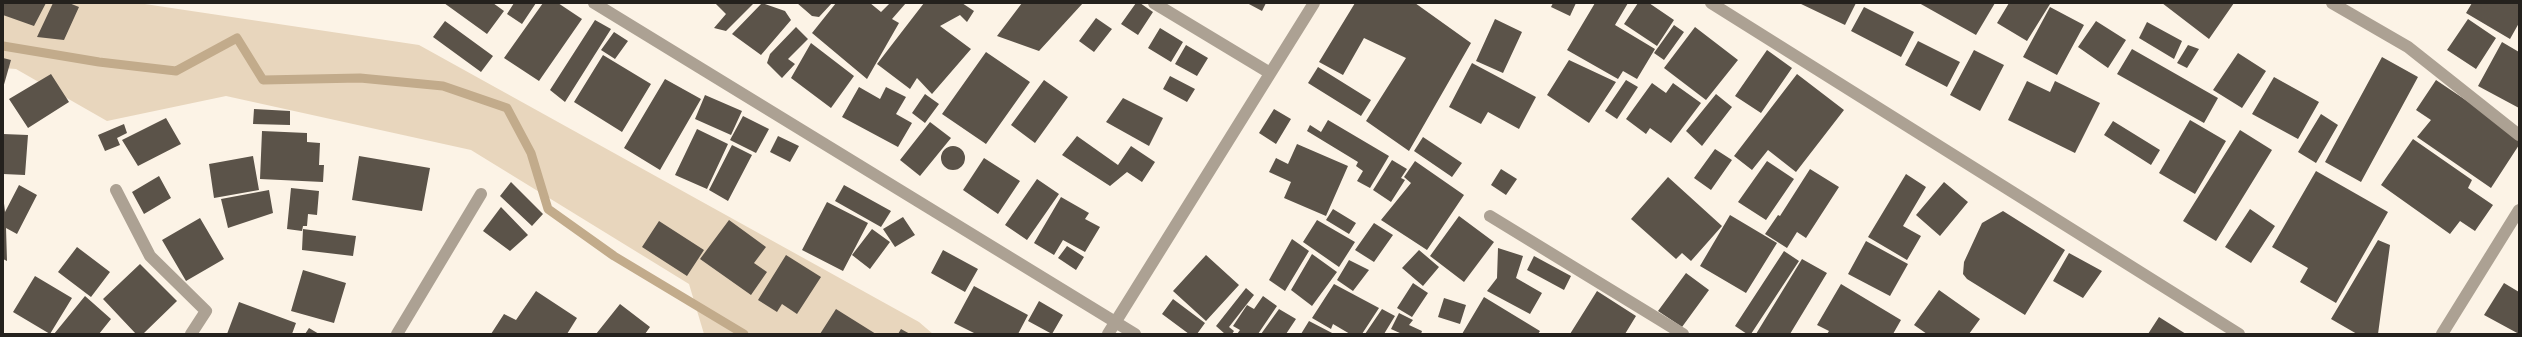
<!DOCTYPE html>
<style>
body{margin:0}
#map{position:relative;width:2522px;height:337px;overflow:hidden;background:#fcf3e6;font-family:"Fira Sans Condensed",sans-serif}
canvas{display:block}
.frame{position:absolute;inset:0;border:4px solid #24211d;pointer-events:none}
</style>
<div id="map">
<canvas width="2522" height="337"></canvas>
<div class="frame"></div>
</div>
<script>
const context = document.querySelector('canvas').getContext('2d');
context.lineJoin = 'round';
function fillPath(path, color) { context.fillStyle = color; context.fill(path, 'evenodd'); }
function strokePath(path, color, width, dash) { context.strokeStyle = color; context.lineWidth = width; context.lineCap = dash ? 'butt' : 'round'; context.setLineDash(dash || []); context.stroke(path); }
fillPath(new Path2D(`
 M3 3H138L419 45 919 322 933 334H704L689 284 471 150 226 96 107 121 16 69 3 68Z`), '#e8d6bd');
strokePath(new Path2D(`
 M3 46 99 62 176 71 237 38 263 80 360 78 443 86 507 108 531 153 548 209 614 256 744 334`), '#c2ab8b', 9);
fillPath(new Path2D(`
 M3 3H46L34 26 3 15Z
 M53 3H69L79 7 64 40 37 37Z
 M444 3H493L504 11 487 34Z
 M514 3H536L522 24 507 14Z
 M543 3H558L582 19 539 81 504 58Z
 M715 3H754L726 31 714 28 726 14Z
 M762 3 785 11 791 20 761 55 732 34Z
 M797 3H832L819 17 812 16Z
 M836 3H870L881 12 890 3H906L892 19 899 23 867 79 812 33Z
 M924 3H962L974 11 967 22 960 15 940 26 971 49 932 94 917 78 910 89 877 64Z
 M1022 3H1083L1039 51 997 36Z
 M1136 3H1140L1153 12 1138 35 1121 24Z
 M1247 3H1266L1262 11Z
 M1355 3H1415L1471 43 1409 151 1366 121 1406 58 1364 38 1343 75 1319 62Z
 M1553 3H1576L1570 16 1551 7Z
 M1595 3H1628L1615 25 1655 49 1637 79 1623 71 1618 79 1567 50Z
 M1638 3H1649L1674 20 1657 46 1624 24Z
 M1799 3H1856L1845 25Z
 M1919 3H1995L1976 35Z
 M2009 3 2050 4 2027 41 1997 23Z
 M2162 3H2234L2209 39Z
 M2472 3H2519V23L2510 39 2466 13Z
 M1864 7 1914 32 1901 57 1851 31Z
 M2050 7 2084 25 2057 75 2023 57Z
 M1096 18 1112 29 1094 52 1079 41Z
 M1495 19 1522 32 1503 73 1476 61Z
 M2468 19 2496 38 2476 69 2447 50Z
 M595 20 611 29 565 102 550 90Z
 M445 21 493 56 481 72 433 37Z
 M2096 21 2126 40 2108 68 2078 47Z
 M2147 22 2182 41 2174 59 2139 38Z
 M1674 25 1684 32 1664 60 1654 53Z
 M796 27 808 39 788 59 795 64 782 78 767 63 770 54Z
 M1695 27 1738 60 1706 100 1664 68Z
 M1160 28 1183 42 1171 62 1148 48Z
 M614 32 628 41 615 59 601 50Z
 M1918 41 1960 62 1947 87 1905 65Z
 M2502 42 2519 52V108L2478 86Z
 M811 43 854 76 831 108 791 78Z
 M1186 45 1208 58 1197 76 1175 64Z
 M2188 45 2199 49 2187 68 2177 63Z
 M2132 49 2218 98 2204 123 2117 74Z
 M1767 50 1792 68 1761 113 1735 96Z
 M1974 50 2004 65 1980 111 1950 95Z
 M986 52 1030 82 986 144 942 114Z
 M2238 53 2266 71 2242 108 2213 90Z
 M603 55 651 84 622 132 574 102Z
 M2382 57 2418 77 2361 182 2325 162Z
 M3 58 11 60 3 88Z
 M1569 60 1616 82 1589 123 1547 95Z
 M1472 63 1536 97 1519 129 1488 112 1481 124 1449 107Z
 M1318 67 1371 100 1361 116 1308 83Z
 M51 74 69 102 28 128 9 99Z
 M1797 74 1844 110 1796 172 1768 150 1752 170 1734 156Z
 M1170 76 1195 89 1187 102 1163 89Z
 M2274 77 2319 102 2298 139 2252 114Z
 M665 79 701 99 660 170 624 148Z
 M1044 80 1068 97 1035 143 1011 125Z
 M1626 80 1638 87 1617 119 1605 111Z
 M2436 80 2519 136V145L2491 188 2417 137 2431 120 2416 110Z
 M2027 81 2050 92 2055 81 2100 103 2075 153 2008 120Z
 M1652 83 1666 93 1673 83 1701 103 1671 143 1650 128 1646 134 1626 119Z
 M859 87 880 99 886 87 906 97 896 114 912 123 898 147 842 117Z
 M925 94 939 104 925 123 912 113Z
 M1716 94 1732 107 1702 146 1686 131Z
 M705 95 742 111 731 135 695 119Z
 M1123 98 1163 118 1149 146 1106 122Z
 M254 109 290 111V125L253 124Z
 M1274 109 1291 119 1276 144 1259 133Z
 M2321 114 2338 125 2316 163 2298 152Z
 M743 116 769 129 756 153 730 140Z
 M166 118 181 144 138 166 122 140Z
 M1328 120 1389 156 1370 188 1357 181 1363 171 1356 166 1358 162 1307 131 1310 125 1321 132Z
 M2190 120 2226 141 2195 194 2159 173Z
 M2113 121 2160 150 2151 165 2104 135Z
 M930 122 951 138 920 176 900 160Z
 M124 124 127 133 117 138 120 145 105 151 98 135Z
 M697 129 728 144 707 189 675 175Z
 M2240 130 2272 150 2216 241 2183 221Z
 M262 131 307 133V142L320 143 319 165H324L323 182 260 179Z
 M3 134 28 135 25 175 3 174Z
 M778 136 799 146 790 162 770 152Z
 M1077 136 1118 165 1131 146 1155 162 1142 182 1127 172 1110 186 1062 155Z
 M1423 137 1462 163 1452 177 1414 151Z
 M2413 139 2472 180 2468 188 2493 205 2475 231 2460 221 2450 234 2381 185Z
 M1297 144 1348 166 1326 216 1284 198 1291 182 1269 172 1276 158 1288 164Z
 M732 145 752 155 728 201 709 190Z
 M941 158a12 12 0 1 1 24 0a12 12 0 1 1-24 0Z
 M1715 149 1732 160 1711 190 1694 178Z
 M253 156 259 190 214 198 209 164Z
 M359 156 430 168 422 211 352 200Z
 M984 158 1020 181 998 214 963 190Z
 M1392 160 1407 169 1401 178 1405 180 1391 202 1373 190Z
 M1415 161 1464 195 1427 250 1381 220 1411 183 1404 177Z
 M1767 161 1794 179 1766 220 1738 202Z
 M1501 169 1517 179 1506 195 1491 185Z
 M1810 169 1839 187 1806 238 1797 232 1787 248 1765 234 1778 215 1780 216Z
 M2316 171 2388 212 2336 303 2300 282 2308 268 2272 247Z
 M1906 174 1926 187 1903 226 1921 236 1907 260 1868 237Z
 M159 176 171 198 144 214 132 192Z
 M1668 177 1722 226 1691 261 1682 253 1676 259 1631 219Z
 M1037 179 1059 194 1027 240 1005 225Z
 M511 182 543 214 532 226 500 196Z
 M1944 182 1968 202 1940 236 1916 215Z
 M19 185 37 195 17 234 6 228 7 261 3 259V195L5 212Z
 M844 185 891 211 881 227 835 201Z
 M291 188 319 191 317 215 308 214 307 226H303L302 231 287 229Z
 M269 190 273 213 228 228 221 199Z
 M1061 197 1089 213 1085 219 1100 227 1085 252 1063 240 1054 255 1034 243Z
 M827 202 868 223 843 271 802 250Z
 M501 207 528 235 510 251 483 231Z
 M1333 209 1356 223 1349 234 1326 220Z
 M2250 209 2275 226 2251 263 2225 247Z
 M2003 211 2065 250 2025 315 1967 279 1963 274 1964 262 1982 223Z
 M1730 215 1777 243 1746 293 1700 266Z
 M1459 216 1494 242 1464 282 1430 256Z
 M903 217 915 235 895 247 883 229Z
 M200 218 224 259 186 281 162 240Z
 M729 220 766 247 754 263 767 272 751 295 700 259Z
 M1317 220 1355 242 1339 267 1303 242Z
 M659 221 704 250 687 276 642 247Z
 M1374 223 1393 235 1374 262 1355 250Z
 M303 229 356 236 353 256 302 250Z
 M872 229 890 242 870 269 852 255Z
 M1292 239 1309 251 1285 291 1269 280Z
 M2378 240 2390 245 2378 334H2357L2331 319Z
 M1866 241 1908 264 1890 296 1848 274Z
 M1067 246 1084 257 1076 270 1058 258Z
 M77 247 110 272 91 297 58 272Z
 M1498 248 1523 256 1516 278 1542 293 1530 314 1487 291 1497 278Z
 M943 250 978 269 965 292 931 273Z
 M1419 250 1439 267 1423 286 1402 268Z
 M1784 251 1799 261 1751 334H1747L1735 326Z
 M2069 253 2102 271 2083 298 2053 281Z
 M1312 254 1337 272 1312 306 1291 290Z
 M786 255 821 277 797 314 782 304 777 312 758 300Z
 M1206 255 1239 285 1206 321 1173 291Z
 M1534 256 1571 276 1564 290 1527 270Z
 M1802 259 1827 273 1790 334H1756Z
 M1349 260 1369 270 1353 291 1337 280Z
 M140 264 177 301 143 334H136L103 299Z
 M303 270 346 283 334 323 291 311Z
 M1686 273 1709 290 1682 327 1658 311Z
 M35 276 72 298 50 334 13 312Z
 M1413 283 1428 293 1412 317 1397 308Z
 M2504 283 2519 292V334L2484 315Z
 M1334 284 1379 308 1362 334H1350L1333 324 1331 329 1312 318Z
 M1841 284 1901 320 1893 334H1827L1829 331 1817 325Z
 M974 286 1028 315 1018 334H976L954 323Z
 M1246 288 1254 295 1229 327 1234 331 1232 334H1225L1216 326Z
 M1939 290 1980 319 1969 334H1927L1914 325Z
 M536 291 577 318 567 334H491L504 314 516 320Z
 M1597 291 1636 316 1625 334H1570Z
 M85 296 111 319 99 334H54Z
 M1263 296 1277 306 1258 334H1237L1240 330 1233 326 1247 305 1254 309Z
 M1484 297 1540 331 1538 334H1462Z
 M1444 298 1466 305 1460 324 1438 317Z
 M1173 299 1205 323 1197 334H1189L1162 314Z
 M1039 301 1063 315 1052 334 1028 321Z
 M239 302 296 323 292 334H227Z
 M620 304 650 327 645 334H596Z
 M836 309 876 334H820Z
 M1279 309 1296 319 1286 334H1261Z
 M1382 309 1395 316 1384 334H1365Z
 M1399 313 1413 320 1409 325 1422 331 1421 334H1402L1391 329Z
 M2159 317 2186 334H2148Z
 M1309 321 1334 334H1301Z
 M309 328 319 334H305Z
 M901 329 910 334H898Z`), '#5b5349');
strokePath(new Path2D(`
 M594 3 1135 334
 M1154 3 1270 73
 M1711 3 2239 334
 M2332 3 2408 47 2519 135
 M116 190 150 256 206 311 191 334
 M1490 216 1683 334
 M397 334 481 194
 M1108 334 1314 3
 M2442 334 2519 210`), '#aca193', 12);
</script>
